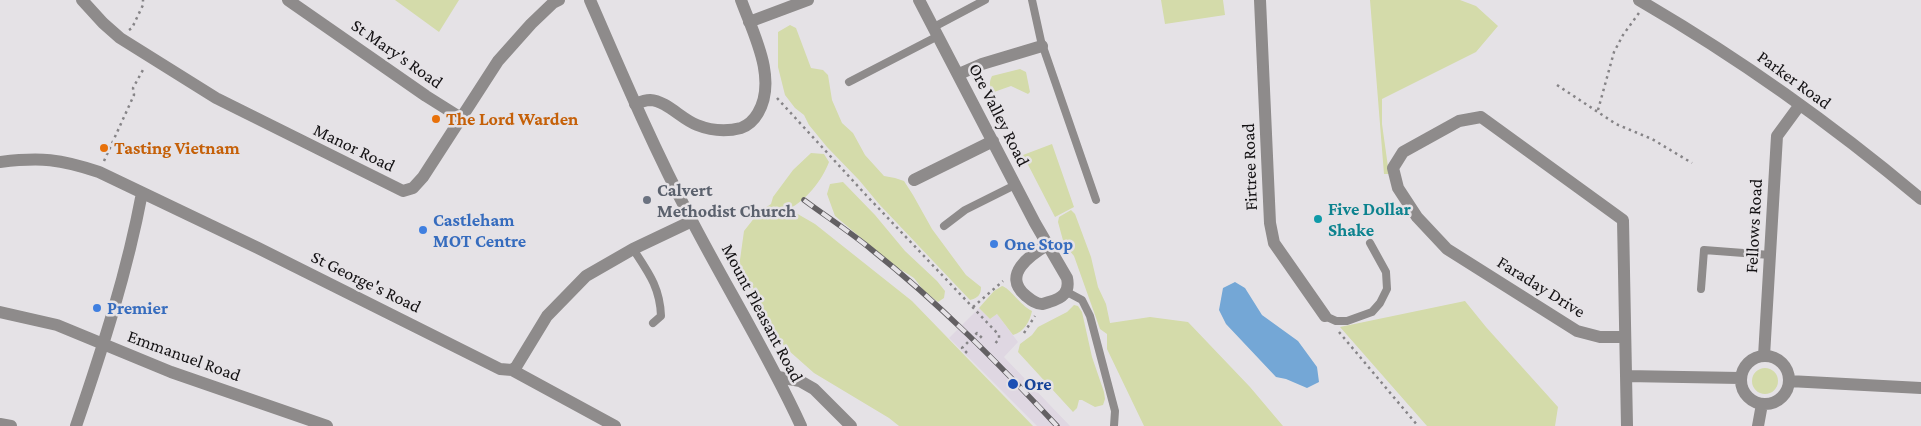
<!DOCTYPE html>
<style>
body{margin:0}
canvas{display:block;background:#e5e2e6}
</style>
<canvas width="1921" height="426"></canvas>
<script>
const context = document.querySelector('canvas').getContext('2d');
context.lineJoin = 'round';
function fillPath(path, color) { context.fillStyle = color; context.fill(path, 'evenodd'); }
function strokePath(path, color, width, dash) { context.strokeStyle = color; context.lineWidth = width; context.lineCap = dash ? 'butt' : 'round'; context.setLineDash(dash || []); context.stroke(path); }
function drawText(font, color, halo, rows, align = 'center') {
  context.font = font + ' "Crimson Pro",serif'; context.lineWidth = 5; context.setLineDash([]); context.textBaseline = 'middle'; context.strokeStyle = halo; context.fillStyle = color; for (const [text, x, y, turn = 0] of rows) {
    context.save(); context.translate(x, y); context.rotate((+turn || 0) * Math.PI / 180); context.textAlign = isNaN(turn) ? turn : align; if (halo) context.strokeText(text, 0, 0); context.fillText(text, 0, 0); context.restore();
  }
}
fillPath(new Path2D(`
 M979 308 990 319 997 314 1018 342 1004 357 1070 426H1037L949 338Z`), '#dfd7e2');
fillPath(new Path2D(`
 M395 0H459L439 32Z
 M1161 0H1223L1225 15 1165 24Z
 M1370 0H1460L1476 6 1498 26 1476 52 1382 99V124L1389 174H1384Z
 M790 25 796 28 811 68 823 70 828 75 832 100 842 123 853 133 865 155 884 176 895 178 904 181 913 195 932 229 966 275 981 287C981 295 978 298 970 300L879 204 859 180 827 147 809 125 804 115 795 108 785 95 778 67V32Z
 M1020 69 1026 72 1030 92 1028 94 1011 86 994 92C989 87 989 82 992 76Z
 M1052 144 1074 207 1055 217 1023 155Z
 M811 153 824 154 829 162C822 181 806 200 789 209L815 224 912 301 1033 426H899L889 418 814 373 779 342 739 267 744 231 759 212 771 204 773 197 793 170Z
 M843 182 875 215 905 251 937 281 945 291 944 298 938 302 924 291 914 278 892 264 835 216 827 194 830 184Z
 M1071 210 1075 214 1091 257 1098 287 1106 304 1110 323 1150 317 1188 322 1250 387 1283 426H1144L1107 349V334L1100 329 1074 256 1064 244 1058 222 1059 217Z
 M1002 286C1010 288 1020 305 1032 311 1030 321 1024 332 1013 335L997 314 990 319 979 308 994 291Z
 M1465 301 1486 327 1558 407 1555 426H1427L1340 327Z
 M1074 305 1078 306 1082 312 1092 357 1104 392 1105 399 1103 405 1095 407 1082 400H1079L1077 408 1073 412 1018 352 1020 344 1032 335 1038 327 1067 312Z
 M1752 381a13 13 0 1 1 26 0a13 13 0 1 1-26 0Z`), '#d4dbaa');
fillPath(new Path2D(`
 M1235 282 1245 288 1262 315 1298 341 1317 367 1319 382 1307 388 1286 379 1276 377 1226 324 1219 310 1223 288Z`), '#74a7d6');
strokePath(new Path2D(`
 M129 30 132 28 143 5V0
 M1557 85 1616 124 1652 139 1692 163
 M777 98 866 195 999 335V339L993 346
 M1598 110 1614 52 1623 35 1639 13
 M104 161 134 95 133 88 144 68
 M973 307 1003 281
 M1339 332 1418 426
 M1024 333 1035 316
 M967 353 962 348 977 333 982 338`), '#868487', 2.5, [2.5, 4]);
strokePath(new Path2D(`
 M1032 0 1041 41 1096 200
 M934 27 985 0
 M849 82 938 36
 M944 226 965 210 1015 185
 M633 249C648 272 660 287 661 316L653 323
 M1701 289 1704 250 1770 255
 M1067 292 1082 300 1090 316 1115 411 1114 426
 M1325 316 1336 321H1347L1372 312 1380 303 1387 289 1386 272 1370 243`), '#8e8b8b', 8);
strokePath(new Path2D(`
 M82 0 103 23 120 38 216 98 403 191 413 188 423 177 498 61 531 24 553 3 559 0
 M288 0 426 96 461 118
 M919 0 1035 223 1067 278C1070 292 1063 298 1049 302 1049 302 1043 304 1042 304 1035 304 1030 299 1025 295 1002 275 1030 255 1047 245
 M1260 0 1270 223 1274 243 1325 316
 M1639 0C1739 58 1833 125 1921 199
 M749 22 808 0
 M959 74 982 64 1042 46
 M635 104C640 102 645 100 650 100 667 101 681 119 697 125 712 131 726 132 741 128 749 125 754 120 758 113 778 79 753 33 741 0
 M0 162C41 157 60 159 99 172L258 248 500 369 512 370 615 426
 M914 180 993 141
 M0 312 57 325 171 372 327 426
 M1625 337H1600L1577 331 1447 249 1417 217 1398 188 1393 168 1403 152 1459 121 1481 117 1623 220 1627 426
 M1764 356 1777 136 1799 106
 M1741 380a24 24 0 1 1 48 0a24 24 0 1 1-48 0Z
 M512 370 516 367 547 316 586 276 633 249 692 221
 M1626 376 1740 378
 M778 377 800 381 814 389 851 426
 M1789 381 1921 388
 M0 424 11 426
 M76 426C102 350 127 273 142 193
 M1758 426 1762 404`), '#8e8b8b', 12);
strokePath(new Path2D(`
 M590 0C622 74 654 149 692 221 728 290 769 356 801 426`), '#8e8b8b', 12);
const rail = new Path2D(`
 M804 200C827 217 850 232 872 250 939 303 999 364 1057 426`);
strokePath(rail, '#636063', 5.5);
strokePath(rail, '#e5e2e6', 4, [11]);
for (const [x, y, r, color] of [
 [436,119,5,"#e8710a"],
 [104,148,5,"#e8710a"],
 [647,200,5,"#6b7280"],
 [1318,219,5,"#0f9aa8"],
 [423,230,5,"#3f7fe0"],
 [994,244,5,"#3f7fe0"],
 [97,308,5,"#3f7fe0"],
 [1013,384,6,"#1a4fb4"]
]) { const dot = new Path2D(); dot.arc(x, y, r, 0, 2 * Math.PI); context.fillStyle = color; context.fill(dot); strokePath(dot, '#e5e2e6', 2); }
drawText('18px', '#141214', '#e5e2e6', [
 ["St Mary's Road",397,54,35],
 ["Parker Road",1794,80,36],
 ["Ore Valley Road",999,115,63],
 ["Manor Road",354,148,26],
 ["Firtree Road",1250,167,-92],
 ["Fellows Road",1754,226,-87],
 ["St George's Road",366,282,26],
 ["Faraday Drive",1541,287,32],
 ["Mount Pleasant Road",762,313,62],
 ["Emmanuel Road",184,356,20]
]);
drawText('bold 18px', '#c56008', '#e5e2e6', [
 ["The Lord Warden",446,119],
 ["Tasting Vietnam",114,148]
], 'left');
drawText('bold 18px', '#5b616d', '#e5e2e6', [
 ["Calvert",657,190],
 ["Methodist Church",657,211]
], 'left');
drawText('bold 18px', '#0d838f', '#e5e2e6', [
 ["Five Dollar",1328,209],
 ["Shake",1328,230]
], 'left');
drawText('bold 18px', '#366cbe', '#e5e2e6', [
 ["Castleham",433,220],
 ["MOT Centre",433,241],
 ["One Stop",1004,244],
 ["Premier",107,308]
], 'left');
drawText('bold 18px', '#164399', '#e5e2e6', [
 ["Ore",1024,384]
], 'left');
</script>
